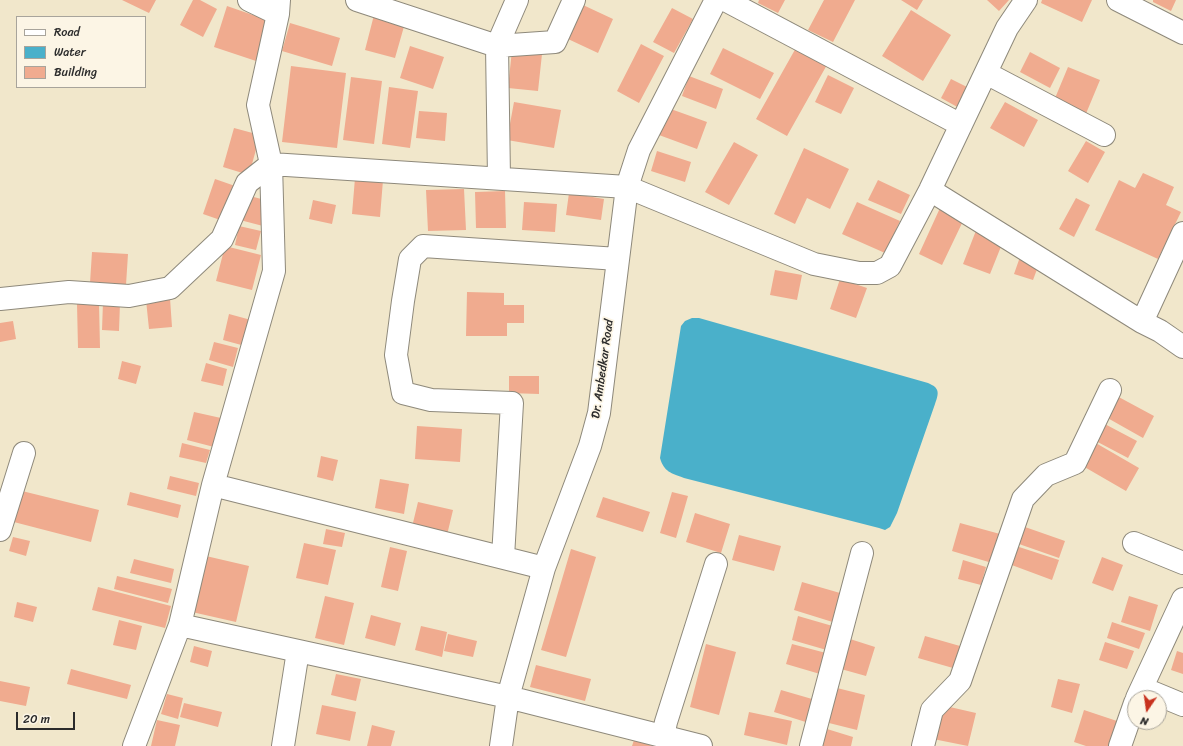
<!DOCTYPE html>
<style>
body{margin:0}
#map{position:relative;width:1183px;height:746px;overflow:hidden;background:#f1e7cb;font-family:Sriracha,sans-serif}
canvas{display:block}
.legend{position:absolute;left:16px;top:16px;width:130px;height:72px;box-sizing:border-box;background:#fcf5e5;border:1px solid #a8a49b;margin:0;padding:5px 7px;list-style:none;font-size:12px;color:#2b2b2b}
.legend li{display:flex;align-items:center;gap:8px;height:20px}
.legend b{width:20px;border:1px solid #a8a49b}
.north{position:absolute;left:1127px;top:690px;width:40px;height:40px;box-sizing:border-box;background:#fcf5e5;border:1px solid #a8a49b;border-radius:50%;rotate:193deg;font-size:11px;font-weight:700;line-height:16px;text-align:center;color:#2b2b2b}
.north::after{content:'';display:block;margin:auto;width:14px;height:18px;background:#c8321e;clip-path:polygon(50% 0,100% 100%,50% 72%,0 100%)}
.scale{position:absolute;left:16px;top:712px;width:59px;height:18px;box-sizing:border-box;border:2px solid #2b2b2b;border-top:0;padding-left:5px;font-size:12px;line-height:14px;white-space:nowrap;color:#2b2b2b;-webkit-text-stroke:3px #fcf5e5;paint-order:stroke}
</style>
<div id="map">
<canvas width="1183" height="746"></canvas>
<ul class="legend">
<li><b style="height:5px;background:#fff"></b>Road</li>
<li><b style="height:11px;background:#4ab0ca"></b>Water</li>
<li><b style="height:11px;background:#f0ab8f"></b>Building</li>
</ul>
<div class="north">N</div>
<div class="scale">20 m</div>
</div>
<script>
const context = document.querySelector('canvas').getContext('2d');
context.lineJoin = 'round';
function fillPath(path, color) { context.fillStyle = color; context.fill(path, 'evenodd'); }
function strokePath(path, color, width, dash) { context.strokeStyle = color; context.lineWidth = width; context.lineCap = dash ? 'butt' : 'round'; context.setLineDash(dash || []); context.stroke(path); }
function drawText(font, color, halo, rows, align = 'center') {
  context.font = font + ' Sriracha,sans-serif'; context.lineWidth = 3.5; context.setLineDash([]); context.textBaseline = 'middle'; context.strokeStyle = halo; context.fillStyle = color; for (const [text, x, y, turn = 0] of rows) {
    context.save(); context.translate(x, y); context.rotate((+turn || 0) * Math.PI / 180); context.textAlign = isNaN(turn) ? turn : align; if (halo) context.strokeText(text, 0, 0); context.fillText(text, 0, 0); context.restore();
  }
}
fillPath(new Path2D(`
 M692 318H699L928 383C940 388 939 393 935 404L897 513 890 527 885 530 879 528 684 478C671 473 664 472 660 458L681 326 685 321Z`), '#4ab0ca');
fillPath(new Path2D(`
 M122 0H156L149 13Z
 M193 0H200L217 9 203 37 180 25Z
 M759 0H785L778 13 758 3Z
 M824 0H855L833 42 808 30Z
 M901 0H923L917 10Z
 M987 0H1009L999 11Z
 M1042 0H1092L1082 22 1041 3Z
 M1153 0H1176L1171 11 1153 2Z
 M583 5 613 19 598 53 568 39Z
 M227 6 273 22 259 62 214 47Z
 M672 8 693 19 674 53 653 42Z
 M911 10 951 35 923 81 882 56Z
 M374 15 405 23 395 58 365 50Z
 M290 23 340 38 332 66 282 51Z
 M641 44 664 56 639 103 617 91Z
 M410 46 444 57 433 89 400 78Z
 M797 46 828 63 787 136 756 119Z
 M723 48 774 73 760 99 710 74Z
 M512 50 542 54 538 91 508 88Z
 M1030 52 1060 68 1050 88 1020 72Z
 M291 66 346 73 337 148 282 142Z
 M1068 67 1100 80 1085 116 1053 103Z
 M828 75 854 88 841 114 815 102Z
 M689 76 723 89 716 109 682 96Z
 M351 77 382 81 374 144 343 140Z
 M951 79 971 89 961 109 941 98Z
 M389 87 418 91 410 148 382 144Z
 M514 102 561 110 554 148 507 140Z
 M1005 102 1038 120 1024 147 990 128Z
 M668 108 707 122 697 149 659 135Z
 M419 111 447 113 445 141 416 138Z
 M234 128 260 135 249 175 223 167Z
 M1086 141 1105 152 1088 183 1068 171Z
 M734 142 758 155 729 205 705 192Z
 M804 148 849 169 830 209 807 198 795 224 774 214Z
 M657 151 691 162 685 182 651 171Z
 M1143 173 1174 187 1166 205 1181 212 1158 259 1095 230 1119 180 1135 188Z
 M355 178 383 180 380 217 352 214Z
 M215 179 238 187 226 222 203 214Z
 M878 180 910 195 901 214 868 200Z
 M464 189 466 230 428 231 426 190Z
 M505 191 506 228H476L475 192Z
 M569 193 604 199 601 220 566 215Z
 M246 195 269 201 263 226 240 220Z
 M1076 198 1090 205 1074 237 1059 229Z
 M313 200 336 205 332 224 309 219Z
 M524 202 557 204 555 232 522 230Z
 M857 202 900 221 885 253 842 234Z
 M940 208 964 219 942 265 919 254Z
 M239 226 261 231 256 250 235 245Z
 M977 228 1004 239 990 274 963 264Z
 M225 246 261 255 252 290 216 281Z
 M92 252 128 254 126 285 90 283Z
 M1020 257 1039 264 1033 280 1014 274Z
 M775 270 802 275 797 300 770 295Z
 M840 279 867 288 856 318 830 309Z
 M467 292 504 293V305H524V323H507V336H466Z
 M170 298 172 327 149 329 146 300Z
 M103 302 120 303 119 331 102 330Z
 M99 303 100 348H78L77 304Z
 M229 314 251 320 245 346 223 340Z
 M13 321 16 339 0 342V323Z
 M214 342 238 348 233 367 209 360Z
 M122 361 141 366 136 384 118 379Z
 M206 363 227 369 223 386 201 381Z
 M509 376H539V394L509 393Z
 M1115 395 1154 416 1143 438 1104 416Z
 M194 412 221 418 214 447 187 440Z
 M1101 422 1137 441 1128 458 1092 439Z
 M417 426 462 429 460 462 415 459Z
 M1094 442 1139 468 1126 491 1081 465Z
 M182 443 210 450 206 463 179 457Z
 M321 456 338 460 333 481 317 477Z
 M170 476 199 483 196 496 167 489Z
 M380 479 409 484 404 514 375 508Z
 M18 490 99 510 91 542 10 521Z
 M130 492 181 505 178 518 127 505Z
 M672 492 688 496 676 538 660 533Z
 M603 497 650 512 643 532 596 517Z
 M418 502 453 510 447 535 412 527Z
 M695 513 730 524 721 553 686 542Z
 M960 523 1000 534 992 563 952 551Z
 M1025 527 1065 541 1059 558 1019 544Z
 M326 529 345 533 342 547 323 544Z
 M739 535 781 546 774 571 732 560Z
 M13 537 30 541 26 556 9 551Z
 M304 543 336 550 328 585 296 578Z
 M1016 546 1059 560 1052 580 1009 564Z
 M390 547 407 551 398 591 381 587Z
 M571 549 596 557 566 657 541 650Z
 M206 556 249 566 236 622 192 612Z
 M1102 557 1123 565 1113 591 1092 583Z
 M134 559 174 569 171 583 130 573Z
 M963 560 986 567 981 585 958 579Z
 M117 576 172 589 168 603 114 589Z
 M802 582 847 595 839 624 794 610Z
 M98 587 171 606 165 628 92 610Z
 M325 596 354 603 344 645 315 638Z
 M1129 596 1158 605 1150 631 1121 622Z
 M17 602 37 607 33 622 14 617Z
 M371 615 401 623 395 646 365 638Z
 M798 616 836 627 830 651 792 640Z
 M119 620 142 626 136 650 113 645Z
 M1112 622 1145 633 1139 649 1107 638Z
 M421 626 447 632 442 657 415 650Z
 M448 634 477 641 473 657 444 651Z
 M925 636 960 646 953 668 918 658Z
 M850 639 875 647 866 676 841 669Z
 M1105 642 1134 651 1127 669 1099 660Z
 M706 644 736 652 719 715 690 707Z
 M792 644 826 653 820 674 786 664Z
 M194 646 212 651 208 667 190 662Z
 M1177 651 1183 653V674L1171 670Z
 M536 665 591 679 585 701 530 687Z
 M71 669 131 685 127 699 67 684Z
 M336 674 361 679 356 701 331 695Z
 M1058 679 1080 684 1072 713 1051 707Z
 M0 681 30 687 26 706 0 701Z
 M837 688 865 695 857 730 829 723Z
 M781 690 819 701 812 724 774 712Z
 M167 694 183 698 178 719 161 714Z
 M184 703 222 712 218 727 180 717Z
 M322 705 356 712 350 741 316 734Z
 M941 705 976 713 968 746 933 739Z
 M1084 710 1117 721 1109 746H1086L1074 742Z
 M749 712 792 721 787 745 744 735Z
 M157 720 180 725 175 746H151Z
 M372 725 395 731 391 746H367Z
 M827 729 853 737 851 746H822Z
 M634 740 653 746H632Z`), '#f0ab8f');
const minor = new Path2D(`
 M249 0 278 14
 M357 0 497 46 555 42 574 0
 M725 0 961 125
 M1118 0 1183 33
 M986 73 1104 135
 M499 178 497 46 517 0
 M930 190 1142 322 1160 331 1183 347
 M0 299 69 292 129 296 170 288 222 239 247 183 271 164 627 187 814 264 859 273H877L890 266 930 190 1007 28 1026 0
 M1142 322 1183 233
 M213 485 544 568
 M0 530 24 453
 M1134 543 1183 563
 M503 557 512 403 431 400 403 393 396 355 403 301 410 259 423 246 618 259
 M180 625 508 697 701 746
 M1142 688 1183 705
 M1137 698 1183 599
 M663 736 666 722 716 564
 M134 746 180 625 213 485 274 271 271 164 258 105 278 14 279 0
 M283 746 298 651
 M501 746 508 697 544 568 590 446 599 413 627 187 639 150 716 0
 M811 746 862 553
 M923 746 932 710 960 681 1023 499 1046 475 1075 463 1110 390
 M1120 746 1135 703`);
strokePath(minor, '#8e897b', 24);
strokePath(minor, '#fff', 22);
drawText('12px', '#2b2b2b', '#fcf5e5', [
 ["Dr. Ambedkar Road",603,369,-82]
]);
</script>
